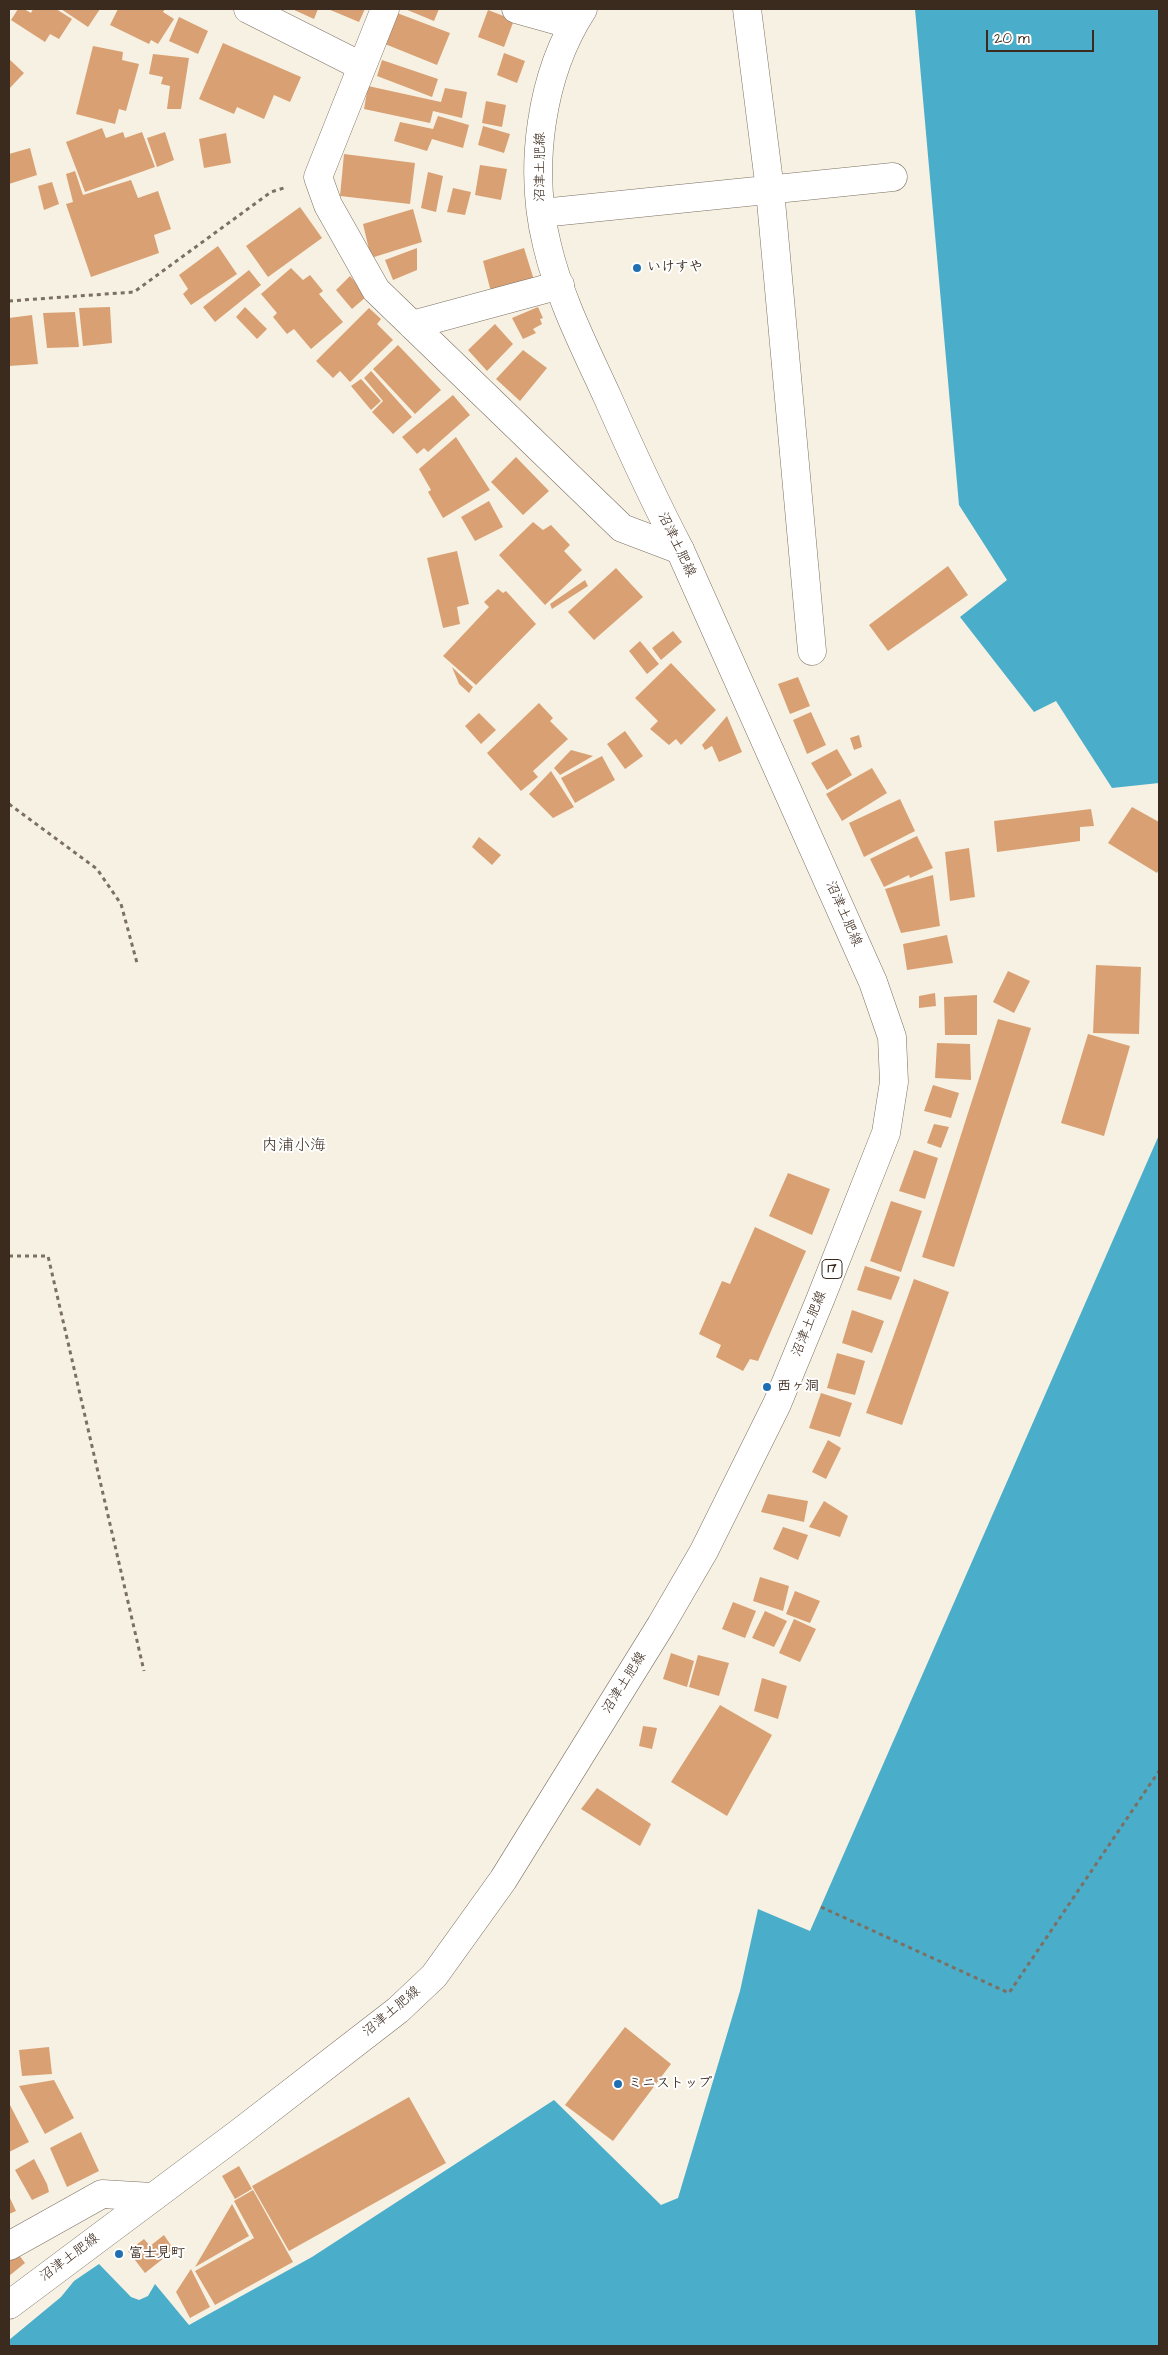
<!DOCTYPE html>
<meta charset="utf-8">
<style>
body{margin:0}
#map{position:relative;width:1168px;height:2355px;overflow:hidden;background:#f6f1e2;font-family:"Architects Daughter",sans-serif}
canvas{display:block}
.frame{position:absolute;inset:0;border:10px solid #3b2a1e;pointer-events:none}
.scale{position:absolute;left:986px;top:30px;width:108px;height:22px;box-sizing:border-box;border:2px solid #3b2a1e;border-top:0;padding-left:6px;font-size:15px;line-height:18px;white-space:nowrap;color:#3b2a1e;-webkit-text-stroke:4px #fff;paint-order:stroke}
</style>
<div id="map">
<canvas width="1168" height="2355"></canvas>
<div class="frame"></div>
<div class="scale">20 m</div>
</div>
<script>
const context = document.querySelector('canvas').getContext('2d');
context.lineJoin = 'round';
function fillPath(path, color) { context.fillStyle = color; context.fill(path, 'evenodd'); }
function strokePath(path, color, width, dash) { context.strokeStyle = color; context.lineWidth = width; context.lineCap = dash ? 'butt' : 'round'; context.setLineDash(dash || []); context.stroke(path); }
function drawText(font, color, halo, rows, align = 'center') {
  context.font = font + ' "Architects Daughter","Klee One",sans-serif'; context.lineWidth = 4; context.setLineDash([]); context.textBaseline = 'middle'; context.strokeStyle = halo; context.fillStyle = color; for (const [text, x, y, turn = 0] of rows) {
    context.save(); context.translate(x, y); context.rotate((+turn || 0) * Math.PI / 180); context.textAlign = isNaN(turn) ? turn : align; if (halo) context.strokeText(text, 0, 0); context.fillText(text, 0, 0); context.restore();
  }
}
fillPath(new Path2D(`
 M915 9H1159V783L1112 788 1056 701 1034 712 960 617 1007 580 959 505Z
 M1159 1135V2346H9V2340L61 2297 74 2281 99 2264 131 2297 139 2300 148 2296 155 2284 189 2325 312 2257 554 2100 661 2205 678 2198 740 1991 758 1909 810 1931Z`), '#4aadca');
fillPath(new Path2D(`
 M18 9H24L31 13 33 9H56L72 19 59 39 50 34 45 42 11 20Z
 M61 9H100L88 27Z
 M118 9H165L163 12 174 19 158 44 151 40 149 44 110 25Z
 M292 9H318L314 19Z
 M328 9H365L359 22Z
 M405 9H439L434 21Z
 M488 10 514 20 504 47 478 37Z
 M397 13 450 33 437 65 385 44Z
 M179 17 208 31 198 54 169 41Z
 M223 43 301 77 290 102 274 95 264 119 237 107 234 114 199 99Z
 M93 46 123 52 122 60 139 64 126 111 119 109 115 124 76 114Z
 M504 53 525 61 517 83 497 75Z
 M153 54 189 58 181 109H167L170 86 161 84 163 77 149 74Z
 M9 59 24 73 9 89Z
 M382 60 438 79 432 97 377 76Z
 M368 86 441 102 445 88 467 92 462 118 433 111 430 123 364 109Z
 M486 101 506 105 502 127 482 123Z
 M438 116 469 125 463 148 432 139 427 151 394 141 400 122 433 129Z
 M483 126 510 134 504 153 478 145Z
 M102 128 106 138 123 132 125 138 142 132 155 167 85 192 66 142Z
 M165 132 174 160 157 167 147 138Z
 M226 133 231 163 204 168 199 139Z
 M30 148 37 175 9 184V154Z
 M344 154 415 163 410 204 340 196Z
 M480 165 507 169 501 200 475 195Z
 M75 171 83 195 131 180 138 198 158 191 171 229 154 235 159 253 91 277 66 204 73 202 66 174Z
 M428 172 443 176 436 212 421 208Z
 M52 182 59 204 44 210 38 186Z
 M453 188 471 192 465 215 447 212Z
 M300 207 322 238 268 277 246 246Z
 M413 209 422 242 371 258 363 224Z
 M218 246 237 274 191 305 183 294 188 289 179 275Z
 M417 248V270L393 280 385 260Z
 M524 248 534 280 491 292 483 261Z
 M291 268 303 280 310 275 323 291 319 294 343 322 311 349 294 329 287 334 273 317 277 313 261 294Z
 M249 270 261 285 215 322 203 307Z
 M350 276 367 296 352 309 336 290Z
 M110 307 112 343 83 346 79 308Z
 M245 307 267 329 257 339 236 317Z
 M538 307 543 318 540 319 542 324 533 329 536 333 523 339 512 318Z
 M369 308 381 319 377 324 393 340 350 382 340 371 333 378 316 361Z
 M75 312 79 347 47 348 43 313Z
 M32 315 38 364 9 366V318Z
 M495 324 513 344 487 371 468 350Z
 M398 345 441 390 415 414 373 369Z
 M523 350 547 368 520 401 496 379Z
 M371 371 412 417 393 434 372 412 383 401 364 378Z
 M361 379 381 401 371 410 351 386Z
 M453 395 470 415 428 452 424 448 417 454 402 437Z
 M456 437 490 490 443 518 428 492 431 490 419 469Z
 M516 457 549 491 523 515 491 482Z
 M489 501 503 527 475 541 461 517Z
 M533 522 543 530 551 525 570 545 564 551 582 570 545 605 499 555Z
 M457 551 469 604 457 607 460 624 443 628 427 558Z
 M948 566 968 595 888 651 869 625Z
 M616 568 643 597 594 640 568 612Z
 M585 580 588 586 552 609 550 604Z
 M498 589 503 593 506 591 536 624 476 685 443 656 489 607 484 602Z
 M673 631 682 642 661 660 652 648Z
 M640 641 659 664 647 674 629 651Z
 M671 663 716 710 681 745 676 739 669 745 650 729 658 721 635 698Z
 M452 667 473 687 469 693 459 684Z
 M798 677 810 706 790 714 778 684Z
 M539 703 553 718 550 721 568 739 533 771 538 777 521 791 487 753Z
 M811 712 826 745 807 754 793 720Z
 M479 713 496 730 481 744 465 726Z
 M727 716 742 752 719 762 712 746 705 750 702 745Z
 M625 731 643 756 625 769 607 744Z
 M859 735 862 747 854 750 850 738Z
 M837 749 852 775 827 790 811 763Z
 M571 750 593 756 560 775 554 768Z
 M602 756 615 780 575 803 561 778Z
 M872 768 887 793 842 821 826 794Z
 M551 771 574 807 553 818 529 794Z
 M900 799 915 831 864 857 849 823Z
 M1132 807 1159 822V869L1157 873 1108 843Z
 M1091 809 1094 826 1080 827V841L997 852 994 821Z
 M917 836 933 868 910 878 909 875 884 887 870 859Z
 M479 837 501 855 492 865 472 847Z
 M969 848 975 897 950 901 945 852Z
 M933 875 940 926 901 933 885 889Z
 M947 935 953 963 907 970 903 944Z
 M1096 965 1141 967 1139 1034 1093 1033Z
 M1008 971 1030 981 1014 1013 993 1002Z
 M935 993 936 1006 919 1008V996Z
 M977 995V1035H945L944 997Z
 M998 1019 1031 1028 954 1267 922 1257Z
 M1088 1034 1130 1046 1104 1136 1061 1123Z
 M937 1043 970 1044 971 1080 935 1078Z
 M933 1085 959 1093 951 1118 924 1111Z
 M934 1124 949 1127 941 1148 927 1143Z
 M914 1150 938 1158 925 1199 899 1191Z
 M788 1173 830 1189 812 1235 769 1216Z
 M891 1201 922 1211 901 1272 870 1261Z
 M755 1227 806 1251 758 1361 750 1359 743 1371 716 1357 721 1345 699 1334 722 1281 730 1284Z
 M865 1266 900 1277 891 1300 857 1290Z
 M914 1279 949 1292 902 1425 866 1413Z
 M852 1310 884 1321 872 1353 842 1343Z
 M837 1353 865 1361 855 1395 827 1388Z
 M821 1393 852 1403 840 1437 809 1428Z
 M828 1440 841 1448 826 1479 812 1472Z
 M768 1494 808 1501 804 1522 761 1512Z
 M824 1501 848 1516 840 1537 809 1527Z
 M783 1527 808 1535 798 1560 773 1549Z
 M760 1577 789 1586 783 1611 753 1601Z
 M795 1591 820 1601 810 1623 786 1614Z
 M733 1602 756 1611 745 1638 722 1629Z
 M765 1611 787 1621 774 1647 752 1638Z
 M794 1619 816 1629 800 1662 779 1653Z
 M671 1653 694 1661 687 1687 663 1679Z
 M698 1655 729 1663 719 1696 689 1687Z
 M762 1678 787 1686 778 1719 754 1711Z
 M720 1705 772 1735 727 1816 671 1782Z
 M643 1726 657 1728 652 1749 639 1746Z
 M597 1788 651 1824 640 1846 581 1809Z
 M625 2027 671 2064 613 2141 565 2105Z
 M49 2047 52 2074 22 2076 19 2050Z
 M54 2080 74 2118 45 2134 19 2086Z
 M409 2097 446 2163 289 2251 252 2186Z
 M9 2103 29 2142 9 2152Z
 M81 2132 99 2171 67 2187 50 2148Z
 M34 2159 47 2184 49 2192 32 2200 15 2170Z
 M239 2166 252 2189 235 2199 222 2176Z
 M253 2190 293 2262 215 2305 195 2271 254 2238 234 2201Z
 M9 2196 16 2211 9 2214Z
 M232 2204 249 2236 195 2267Z
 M164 2235 174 2250 145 2273 128 2251 144 2239 150 2246Z
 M16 2251 25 2263 9 2276V2257Z
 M191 2269 210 2307 190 2318 176 2292Z`), '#d9a173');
const minor = new Path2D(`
 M248 9 361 66
 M385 9 318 177 328 205 376 290 622 528 680 550
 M516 9 573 25
 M747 9 770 190 812 651
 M542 213 893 177
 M412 325 560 285
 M9 2246 102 2194 152 2197`);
const major = new Path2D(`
 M9 2305 239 2133 398 2010 434 1976 503 1880 661 1625 704 1551 777 1404 820 1300 886 1133 894 1082 892 1037 873 982 680 550C654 500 630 448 607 396 585 348 559 297 547 245 528 169 540 75 583 9`);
strokePath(minor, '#7c7063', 29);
strokePath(major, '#7c7063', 29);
strokePath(new Path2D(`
 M9 301 134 292 271 192 287 187
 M9 804 97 869 121 904 137 963
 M9 1256H48L144 1671
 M821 1907 1009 1993 1159 1771`), '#7c7063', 3, [4, 4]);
strokePath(minor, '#fff', 28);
strokePath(major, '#fff', 28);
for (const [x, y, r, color] of [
 [637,268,5,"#1f6fb2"],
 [767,1387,5,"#1f6fb2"],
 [618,2084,5,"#1f6fb2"],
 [119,2254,5,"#1f6fb2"]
]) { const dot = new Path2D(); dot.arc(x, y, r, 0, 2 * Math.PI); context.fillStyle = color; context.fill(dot); strokePath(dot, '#fff', 2); }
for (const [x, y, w] of [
 [832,1269,20]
]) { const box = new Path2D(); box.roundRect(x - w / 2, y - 9.5, w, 19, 4); context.fillStyle = '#fff'; context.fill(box); strokePath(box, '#3b2a1e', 1); }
drawText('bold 12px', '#3b2a1e', null, [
 ["17",832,1269]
]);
drawText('14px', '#3b2a1e', '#fff', [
 ["沼津土肥線",541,167,-90],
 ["沼津土肥線",676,545,64],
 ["沼津土肥線",843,914,66],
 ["沼津土肥線",810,1324,-68],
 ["沼津土肥線",625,1683,-58],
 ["沼津土肥線",392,2012,-40],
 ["沼津土肥線",70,2258,-37]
]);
drawText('bold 14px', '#3b2a1e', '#fff', [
 ["いけすや",647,268],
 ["西ヶ洞",777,1387],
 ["ミニストップ",628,2084],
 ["富士見町",129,2254]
], 'left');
drawText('16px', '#3b2a1e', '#fff', [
 ["内浦小海",294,1147]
]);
</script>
